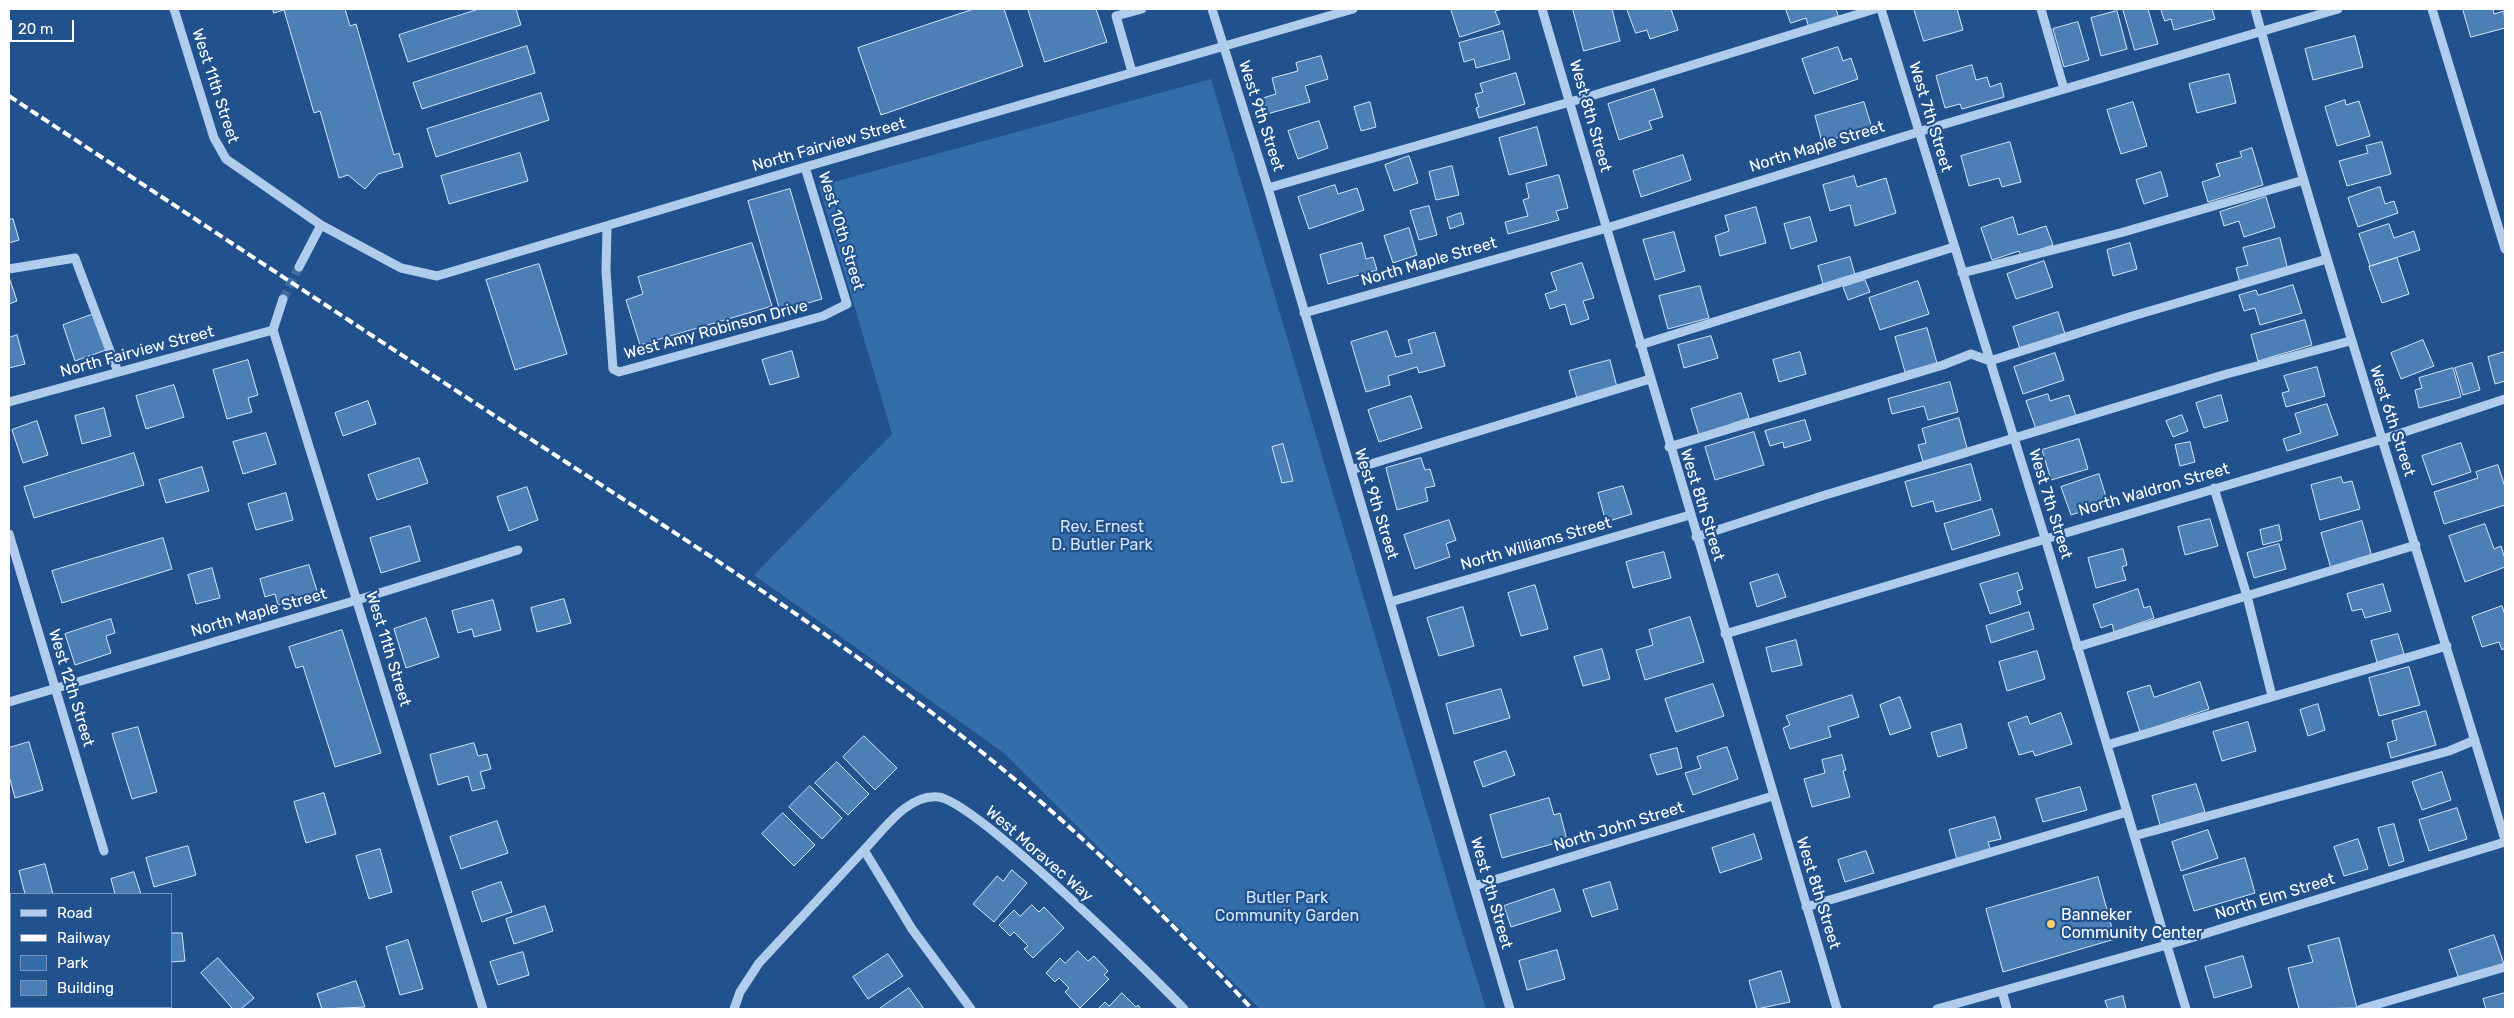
<!DOCTYPE html>
<style>
body{margin:0}
#map{position:relative;width:2514px;height:1018px;overflow:hidden;background:#21528e;font-family:Rubik,sans-serif}
canvas{display:block}
.frame{position:absolute;inset:0;border:10px solid #fff;pointer-events:none}
.legend{position:absolute;left:10px;top:893px;width:162px;height:115px;box-sizing:border-box;background:#21528e;border:1px solid #7a97bb;margin:0;padding:6px 9px;list-style:none;font-size:15px;color:#fff}
.legend li{display:flex;align-items:center;gap:10px;height:25px}
.legend b{width:25px;border:1px solid #7a97bb}
.scale{position:absolute;left:10px;top:20px;width:64px;height:22px;box-sizing:border-box;border:2px solid #fff;border-top:0;padding-left:6px;font-size:15px;line-height:18px;white-space:nowrap;color:#fff;-webkit-text-stroke:4px #21528e;paint-order:stroke}
</style>
<div id="map">
<canvas width="2514" height="1018"></canvas>
<div class="frame"></div>
<ul class="legend">
<li><b style="height:6px;background:#afccec"></b>Road</li>
<li><b style="height:6px;background:#fff"></b>Railway</li>
<li><b style="height:14px;background:#346dab"></b>Park</li>
<li><b style="height:14px;background:#4d7fb7"></b>Building</li>
</ul>
<div class="scale">20 m</div>
</div>
<script>
const context = document.querySelector('canvas').getContext('2d');
context.lineJoin = 'round';
function fillPath(path, color) { context.fillStyle = color; context.fill(path, 'evenodd'); }
function strokePath(path, color, width, dash) { context.strokeStyle = color; context.lineWidth = width; context.lineCap = dash ? 'butt' : 'round'; context.setLineDash(dash || []); context.stroke(path); }
function drawText(font, color, halo, rows, align = 'center') {
  context.font = font + ' Rubik,sans-serif'; context.lineWidth = 4.5; context.setLineDash([]); context.textBaseline = 'middle'; context.strokeStyle = halo; context.fillStyle = color; for (const [text, x, y, turn = 0] of rows) {
    context.save(); context.translate(x, y); context.rotate((+turn || 0) * Math.PI / 180); context.textAlign = isNaN(turn) ? turn : align; if (halo) context.strokeText(text, 0, 0); context.fillText(text, 0, 0); context.restore();
  }
}
fillPath(new Path2D(`
 M1211 79 1459 921 1486 1009H1260L1004 753 754 575 892 434 819 186Z`), '#346dab');
const building = new Path2D(`
 M273 9H345L350 26 356 24 394 155 399 153 403 167 378 174 365 189 348 175 339 178 320 111 314 113 284 10 274 13Z
 M479 9H516L521 25 408 62 399 35Z
 M974 9H1004L1023 66 881 115 858 48Z
 M1028 9H1096L1107 42 1045 62Z
 M1451 9H1503L1495 11 1500 24 1460 37Z
 M1573 9H1612L1620 41 1584 51Z
 M1627 9H1671L1678 30 1650 39 1647 30 1636 33Z
 M1786 9H1836L1839 18 1809 28 1806 18 1791 23Z
 M1914 9H1957L1963 30 1924 41Z
 M2123 9H2148L2158 44 2135 50Z
 M2161 9H2212L2215 19 2174 30 2171 19 2165 21Z
 M2463 9H2493L2494 14 2504 11 2505 28 2471 37Z
 M2117 11 2127 49 2101 56 2091 18Z
 M2078 22 2089 60 2064 67 2053 29Z
 M1503 31 1510 59 1476 68 1474 59 1464 62 1459 43Z
 M2355 36 2363 67 2313 80 2305 49Z
 M527 46 535 73 422 109 413 83Z
 M1838 47 1843 61 1851 58 1858 79 1814 94 1802 59Z
 M1321 56 1328 79 1305 86 1310 102 1267 114 1263 98 1276 94 1272 78 1298 71 1296 63Z
 M1972 65 1976 80 1987 77 1990 87 2001 83 2004 97 1962 109 1960 104 1945 108 1936 76Z
 M1516 73 1525 104 1479 118 1476 108 1479 107 1475 94 1483 92 1480 84Z
 M2229 74 2236 103 2197 113 2189 84Z
 M1654 89 1663 117 1649 121 1652 129 1619 140 1608 104Z
 M541 93 549 120 436 157 427 129Z
 M2345 100 2346 105 2359 101 2370 136 2337 146 2325 107Z
 M1370 102 1376 127 1361 131 1354 107Z
 M1864 102 1872 128 1822 142 1815 116Z
 M2133 102 2147 146 2121 154 2107 110Z
 M1319 121 1328 148 1298 159 1288 131Z
 M1537 127 1547 165 1509 175 1499 138Z
 M2010 142 2021 182 2002 187 1999 178 1969 186 1961 156Z
 M2382 142 2391 174 2347 186 2339 161 2368 153 2366 146Z
 M2252 148 2263 185 2208 202 2202 182 2220 176 2216 164 2242 157 2240 152Z
 M520 153 528 181 449 204 441 176Z
 M1683 155 1691 180 1641 197 1633 171Z
 M1409 156 1418 183 1394 191 1385 165Z
 M1452 166 1459 195 1436 200 1429 172Z
 M2161 172 2168 196 2144 204 2136 180Z
 M1559 175 1568 208 1556 211 1559 220 1508 234 1505 222 1528 216 1523 200 1529 198 1526 184Z
 M1854 176 1857 187 1886 178 1896 213 1855 226 1850 205 1830 211 1823 185Z
 M1335 185 1338 194 1357 188 1364 210 1309 229 1298 197Z
 M2380 187 2385 204 2394 201 2398 213 2358 227 2348 198Z
 M790 189 822 299 780 311 748 201Z
 M2266 197 2275 227 2244 237 2239 221 2224 226 2220 212Z
 M1429 206 1437 235 1419 240 1410 211Z
 M1756 207 1766 243 1720 256 1715 236 1729 231 1725 216Z
 M1461 213 1464 224 1450 229 1447 218Z
 M1810 217 1817 241 1791 249 1784 224Z
 M2013 217 2018 235 2046 226 2053 245 2021 256 2019 251 1992 260 1981 228Z
 M13 219 19 240 9 243V220Z
 M2389 224 2394 238 2414 231 2420 250 2370 266 2359 234Z
 M1409 228 1417 255 1393 263 1384 236Z
 M1674 232 1685 271 1655 280 1643 240Z
 M2280 238 2288 270 2240 283 2236 268 2248 265 2243 248Z
 M752 243 772 306 640 345 626 300 643 294 638 277Z
 M1362 243 1366 259 1373 257 1377 270 1328 284 1320 255Z
 M2130 243 2137 269 2113 276 2107 250Z
 M1850 257 1855 275 1823 284 1818 266Z
 M2397 258 2409 294 2382 303 2369 267Z
 M2044 261 2053 287 2016 299 2007 274Z
 M1582 263 1594 298 1583 301 1589 319 1571 325 1565 304 1550 309 1545 294 1557 290 1551 273Z
 M539 264 567 354 515 370 486 280Z
 M9 277 17 301 9 304Z
 M1865 280 1870 292 1848 300 1843 287Z
 M1918 281 1929 314 1880 330 1869 298Z
 M2293 285 2302 313 2260 325 2255 308 2244 311 2239 295 2256 290 2258 295Z
 M1700 286 1709 318 1668 329 1659 296Z
 M2058 312 2065 334 2020 349 2013 327Z
 M94 314 106 350 75 361 63 325Z
 M2305 320 2312 345 2258 361 2251 335Z
 M1927 328 1937 363 1905 372 1895 337Z
 M1387 331 1396 357 1412 353 1408 340 1435 332 1445 366 1419 373 1417 367 1388 376 1390 385 1366 392 1351 342Z
 M17 335 25 364 9 368V338Z
 M1711 336 1718 358 1684 368 1678 345Z
 M2423 340 2434 366 2401 379 2391 353Z
 M792 351 799 377 770 385 762 360Z
 M1800 352 1806 374 1779 382 1773 360Z
 M2505 352V381L2495 384 2488 357Z
 M2055 353 2064 380 2023 394 2014 367Z
 M248 360 258 395 248 398 252 412 227 419 213 370Z
 M1610 360 1617 387 1577 398 1569 371Z
 M2472 363 2480 390 2463 395 2455 368Z
 M2317 367 2325 396 2286 407 2282 393 2289 391 2284 376Z
 M2453 368 2461 397 2419 408 2415 390 2422 388 2419 378Z
 M1950 382 1958 412 1928 420 1924 406 1892 414 1888 399Z
 M174 385 184 417 146 429 136 396Z
 M1741 393 1749 418 1699 435 1691 409Z
 M2048 394 2050 401 2069 395 2076 416 2036 429 2026 401Z
 M2221 395 2228 421 2204 428 2196 403Z
 M1411 396 1422 428 1379 442 1368 410Z
 M368 401 376 424 343 436 335 413Z
 M2327 404 2338 435 2287 451 2283 439 2301 433 2295 414Z
 M104 408 111 436 82 444 75 416Z
 M2182 415 2188 431 2173 437 2166 421Z
 M1959 418 1968 452 1924 465 1918 445 1926 443 1922 429Z
 M1805 420 1811 440 1784 448 1783 442 1770 446 1765 431Z
 M37 421 48 455 23 463 12 430Z
 M1754 432 1764 465 1715 480 1705 447Z
 M266 433 276 464 243 474 233 442Z
 M2079 439 2088 469 2051 480 2042 450Z
 M2190 442 2195 462 2180 466 2175 445Z
 M2461 443 2471 472 2432 485 2422 456Z
 M1283 444 1293 481 1282 483 1272 447Z
 M134 453 144 485 34 518 24 487Z
 M419 458 428 483 377 500 368 475Z
 M1421 458 1425 470 1430 469 1435 486 1425 488 1428 501 1397 510 1386 468Z
 M1971 464 1981 500 1936 512 1933 501 1912 507 1905 482Z
 M2498 465 2505 487V505L2444 524 2434 492 2478 478 2476 472Z
 M202 467 209 491 166 503 159 480Z
 M2099 474 2108 503 2071 515 2061 487Z
 M2341 477 2343 483 2352 481 2360 509 2320 520 2311 485Z
 M1623 486 1632 514 1606 522 1598 493Z
 M527 487 538 520 509 531 497 497Z
 M286 493 293 520 256 530 248 504Z
 M1992 509 2000 535 1952 550 1944 524Z
 M2210 519 2218 546 2185 555 2178 527Z
 M1449 520 1456 540 1446 544 1450 557 1415 569 1404 535Z
 M2362 521 2372 557 2331 569 2321 533Z
 M2485 524 2494 549 2501 546 2505 559V567L2465 582 2449 536Z
 M2279 525 2282 540 2263 545 2260 530Z
 M410 526 420 561 381 573 370 538Z
 M163 538 172 569 62 603 52 571Z
 M2279 544 2286 569 2254 578 2247 553Z
 M2123 549 2127 565 2122 567 2126 580 2096 588 2088 558Z
 M1664 552 1671 578 1633 588 1626 562Z
 M309 565 318 594 278 605 275 594 265 597 260 579Z
 M212 568 220 598 196 604 188 575Z
 M2018 573 2023 589 2017 591 2021 604 1990 614 1980 584Z
 M1778 574 1786 597 1757 607 1750 583Z
 M2383 584 2391 611 2365 618 2362 609 2352 611 2347 594Z
 M1535 585 1548 629 1521 636 1508 593Z
 M2138 589 2144 608 2150 606 2154 618 2114 632 2112 624 2101 628 2093 605Z
 M564 599 571 623 537 632 531 608Z
 M493 600 501 630 474 637 472 629 458 633 452 611Z
 M2502 606 2505 615V648L2502 650 2499 642 2482 647 2472 617Z
 M1463 607 1474 646 1439 656 1427 618Z
 M2029 612 2034 629 1991 643 1986 626Z
 M1690 617 1704 662 1645 680 1636 650 1653 645 1649 630Z
 M426 618 439 657 406 668 394 629Z
 M111 619 115 633 106 636 111 653 75 665 65 634Z
 M342 630 381 753 335 767 303 666 296 668 289 647Z
 M2398 634 2404 654 2377 662 2371 641Z
 M1796 640 1802 665 1772 672 1766 648Z
 M1602 649 1610 679 1583 686 1574 657Z
 M2037 651 2045 679 2007 691 1999 662Z
 M2409 667 2420 705 2379 716 2369 678Z
 M2200 682 2209 709 2140 732 2127 692 2150 685 2154 697Z
 M1713 684 1724 716 1676 732 1665 699Z
 M1501 689 1510 718 1454 734 1446 704Z
 M1852 695 1859 717 1828 727 1831 737 1790 749 1783 728 1790 725 1786 716Z
 M1900 697 1911 728 1890 735 1880 705Z
 M2318 704 2325 730 2308 736 2300 710Z
 M2426 711 2436 745 2391 758 2387 743 2397 740 2392 721Z
 M2061 713 2072 744 2035 756 2033 751 2019 755 2008 723 2027 716 2030 724Z
 M2248 722 2256 751 2222 761 2213 732Z
 M1961 724 1967 748 1938 757 1931 733Z
 M138 727 157 792 132 799 112 734Z
 M864 736 897 768 875 790 843 757Z
 M29 742 43 790 15 798 9 776V748Z
 M474 743 478 756 487 754 491 769 480 772 485 788 472 791 468 776 438 785 430 755Z
 M1727 747 1738 779 1693 795 1685 773 1701 768 1697 757Z
 M1677 748 1682 768 1657 775 1650 755Z
 M1506 751 1515 775 1483 787 1474 762Z
 M1842 755 1846 770 1843 771 1850 797 1812 807 1804 779 1825 773 1822 760Z
 M837 762 869 794 848 815 815 783Z
 M2442 772 2451 800 2422 810 2412 782Z
 M2196 784 2205 812 2160 825 2152 796Z
 M810 786 842 818 822 839 789 807Z
 M2080 787 2087 810 2043 822 2036 799Z
 M324 793 336 834 306 843 294 802Z
 M1549 798 1554 815 1560 813 1567 840 1502 858 1490 815Z
 M2457 808 2467 839 2429 851 2419 820Z
 M783 813 815 845 794 866 762 834Z
 M1995 817 2001 839 1988 842 1991 851 1957 860 1949 830Z
 M497 821 508 853 461 869 450 837Z
 M2394 824 2404 861 2389 866 2378 828Z
 M2208 830 2218 858 2181 871 2172 842Z
 M1754 834 1762 859 1720 873 1712 848Z
 M2358 839 2368 869 2344 876 2334 847Z
 M188 846 196 875 154 887 146 858Z
 M380 849 392 892 369 899 356 856Z
 M1866 851 1874 873 1845 882 1838 860Z
 M2245 858 2255 893 2194 911 2183 876Z
 M45 864 53 894H25L19 871Z
 M1012 870 1027 883 994 922 973 904 997 876 1003 881Z
 M134 872 141 894H115L111 879Z
 M2098 877 2115 939 2003 972 1986 909Z
 M501 882 512 912 482 922 472 892Z
 M1610 882 1618 909 1592 917 1583 890Z
 M1554 889 1561 911 1511 927 1504 906Z
 M1032 905 1039 912 1044 907 1064 928 1033 958 1024 949 1028 946 1014 932 1010 936 999 925 1014 910 1020 916Z
 M545 906 553 931 514 944 506 919Z
 M171 933H182L185 961 171 962Z
 M2494 935 2504 964 2459 979 2449 950Z
 M2339 938 2357 1008 2299 1009 2288 968 2313 962 2308 946Z
 M408 940 423 989 400 995 386 947Z
 M1557 950 1565 979 1527 990 1519 961Z
 M1078 951 1088 961 1094 956 1108 971 1104 975 1109 979 1080 1008 1065 992 1069 988 1059 978 1055 982 1046 973 1060 958 1065 963Z
 M523 952 529 975 498 985 490 962Z
 M888 954 903 976 868 999 853 977Z
 M2243 956 2252 987 2214 998 2205 967Z
 M218 958 254 998 241 1009H233L201 973Z
 M1781 971 1790 1002 1757 1009 1749 981Z
 M356 981 365 1007 322 1009 317 994Z
 M909 988 924 1009H879Z
 M1122 993 1136 1007 1138 1005 1141 1009H1098L1105 1002 1109 1006Z
 M2505 993V1009H2486L2483 999Z
 M2123 996 2126 1009H2108L2105 1001Z`);
fillPath(building, '#4d7fb7');
strokePath(building, '#d5e6f9', 1);
strokePath(new Path2D(`
 M283 299 299 267`), '#426c9f', 9, [9, 4.5]);
strokePath(new Path2D(`
 M174 9 214 138 226 159 321 225 401 268 437 276 805 167 1353 9
 M1212 9 1268 188 1510 1009
 M1542 9 1837 1009
 M1881 9 2045 538 2186 1009
 M2041 9 2064 89
 M2255 9C2332 288 2422 563 2505 840
 M2432 9 2505 249
 M1132 72 1116 16 1142 9
 M1268 188 1591 96 1875 9
 M607 227 606 271 613 369 619 372 823 316 847 304 805 167
 M299 267 321 225
 M9 269 75 258 118 372
 M1962 273 2120 233 2304 180
 M283 299 273 330 483 1009
 M1304 313 1607 228 1938 126 2338 9
 M1640 345 1954 247
 M9 402 273 330
 M1669 447 1943 365 1971 354 1990 361 2126 318 2327 259
 M1351 470 1650 379
 M2214 488 2247 596 2272 696
 M9 534 104 851
 M1696 537 1822 496 2223 375 2350 341
 M1390 602 1690 515
 M1725 634 2383 439 2505 399
 M2077 647 2416 545
 M9 702 357 600 518 550
 M2107 745 2447 646
 M2134 836 2449 751 2475 740
 M864 850C883 831 907 794 938 797 974 800 1151 974 1184 1009
 M1474 886 1773 796
 M1806 907 2127 812
 M2002 991 2007 1009
 M734 1009 740 992 759 963 864 850 912 929 971 1009
 M1937 1009 2181 941 2505 842
 M2361 1009 2505 967`), '#afccec', 9);
strokePath(new Path2D(`
 M9 96C177 207 346 319 515 429 678 535 844 639 994 762 1086 838 1171 921 1252 1009`), '#fff', 4, [9, 4]);
for (const [x, y, r, color] of [
 [2051,924,5,"#f9cf70"]
]) { const dot = new Path2D(); dot.arc(x, y, r, 0, 2 * Math.PI); context.fillStyle = color; context.fill(dot); strokePath(dot, '#21528e', 2); }
drawText('16px', '#fff', '#21528e', [
 ["West 11th Street",215,86,72],
 ["West 9th Street",1261,116,72],
 ["West 8th Street",1590,116,74],
 ["West 7th Street",1930,117,73],
 ["North Fairview Street",829,145,-16],
 ["North Maple Street",1817,147,-17],
 ["West 10th Street",841,231,73],
 ["North Maple Street",1429,262,-16],
 ["West Amy Robinson Drive",716,330,-15],
 ["North Fairview Street",137,352,-15],
 ["West 6th Street",2392,421,72],
 ["North Waldron Street",2154,490,-16],
 ["West 9th Street",1376,504,73],
 ["West 7th Street",2050,504,73],
 ["West 8th Street",1702,505,73],
 ["North Williams Street",1536,544,-16],
 ["North Maple Street",259,613,-16],
 ["West 11th Street",388,649,73],
 ["West 12th Street",71,688,73],
 ["North John Street",1619,827,-17],
 ["West Moravec Way",1039,854,41],
 ["West 9th Street",1491,893,74],
 ["West 8th Street",1818,893,73],
 ["North Elm Street",2275,897,-17]
]);
drawText('16px', '#d5e6f9', '#21528e', [
 ["Rev. Ernest",1102,527],
 ["D. Butler Park",1102,545],
 ["Butler Park",1287,898],
 ["Community Garden",1287,916]
]);
drawText('16px', '#fff', '#21528e', [
 ["Banneker",2061,915],
 ["Community Center",2061,933]
], 'left');
</script>
